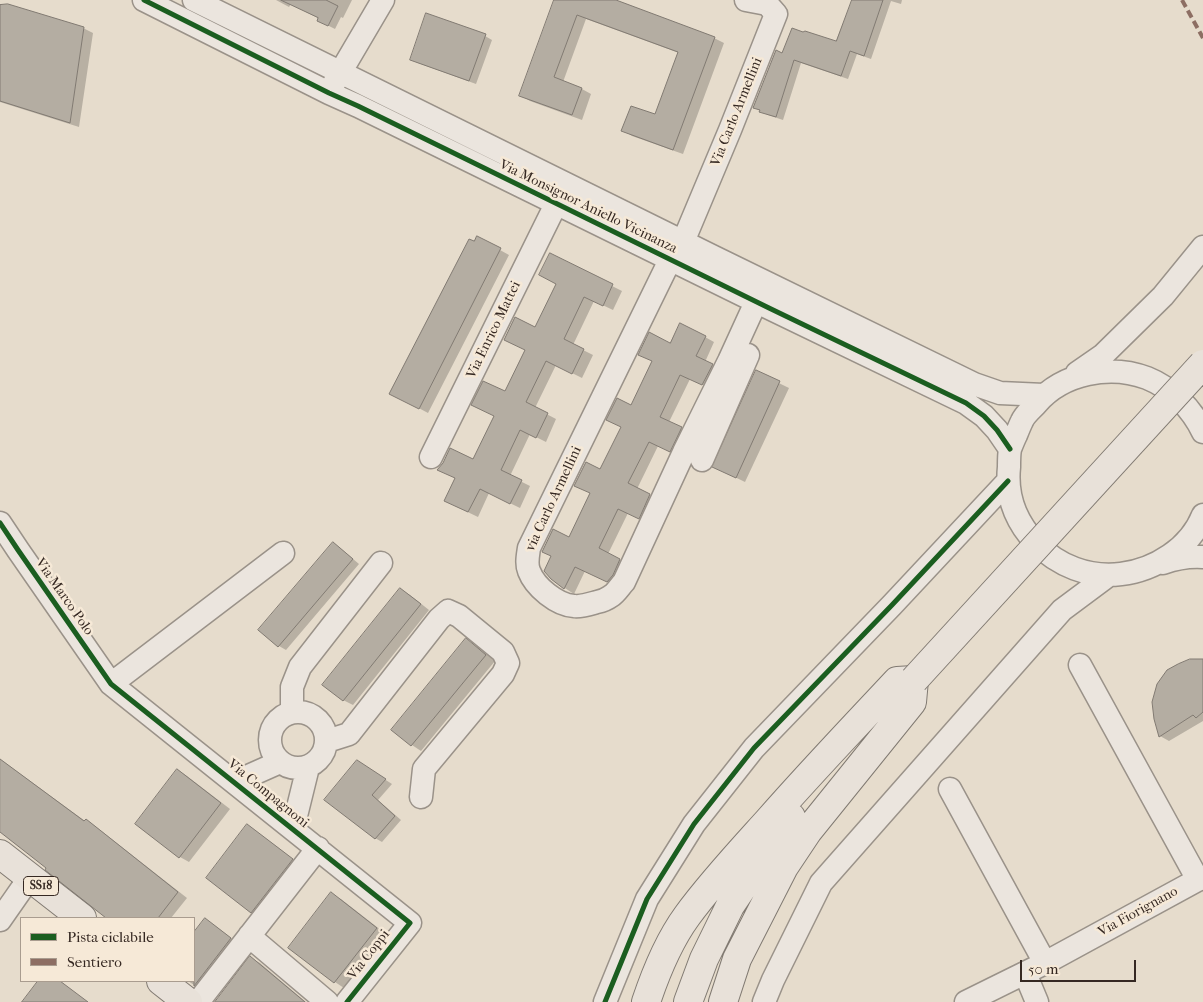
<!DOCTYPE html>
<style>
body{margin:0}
#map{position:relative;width:1203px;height:1002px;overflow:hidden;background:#e6dccc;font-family:"IM FELL French Canon",serif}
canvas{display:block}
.legend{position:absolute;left:20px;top:917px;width:175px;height:65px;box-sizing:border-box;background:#f6e9d7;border:1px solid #a99c8f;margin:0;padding:6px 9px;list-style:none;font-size:15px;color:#352822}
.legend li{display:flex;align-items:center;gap:10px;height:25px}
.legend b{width:25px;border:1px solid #a99c8f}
.scale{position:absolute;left:1020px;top:960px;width:116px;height:22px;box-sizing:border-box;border:2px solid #352822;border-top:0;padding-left:6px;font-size:15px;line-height:18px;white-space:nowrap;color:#352822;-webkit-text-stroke:4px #f6e9d7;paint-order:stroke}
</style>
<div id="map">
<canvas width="1203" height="1002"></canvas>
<ul class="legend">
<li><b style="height:6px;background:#1b5e20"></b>Pista ciclabile</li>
<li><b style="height:6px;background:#8d6e63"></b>Sentiero</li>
</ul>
<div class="scale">50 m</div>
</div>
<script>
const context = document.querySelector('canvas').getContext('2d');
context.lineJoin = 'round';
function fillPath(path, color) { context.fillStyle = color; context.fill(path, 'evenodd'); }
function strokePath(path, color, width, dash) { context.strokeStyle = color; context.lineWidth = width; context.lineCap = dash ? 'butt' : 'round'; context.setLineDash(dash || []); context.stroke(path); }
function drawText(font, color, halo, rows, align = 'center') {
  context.font = font + ' "IM FELL French Canon",serif'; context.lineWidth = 5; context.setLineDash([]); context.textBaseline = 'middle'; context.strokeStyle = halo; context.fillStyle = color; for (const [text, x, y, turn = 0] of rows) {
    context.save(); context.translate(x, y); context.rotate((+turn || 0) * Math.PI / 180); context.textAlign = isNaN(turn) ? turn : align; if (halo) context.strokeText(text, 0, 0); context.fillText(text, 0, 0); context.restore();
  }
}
fillPath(new Path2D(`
 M276 0H352L343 18 341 17 335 29 325 24 319 18 291 4 289 7Z
 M555 0H612L714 38 724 43 683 154 632 136 623 130 656 116 679 53 586 19 563 82 582 89 591 94 582 120 530 101 520 95Z
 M853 0H902L901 4 891 1 871 59 857 54 848 79 801 63 783 120 768 115 754 107 782 54 837 43Z
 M0 6 83 28 93 33 79 127 0 102Z
 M485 36 492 40 476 84 418 63 411 59Z
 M500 250 509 255 428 413 400 398Z
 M550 255 622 291 613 310 594 301 573 345 593 355 582 378 556 365 535 408 556 419 546 442 530 434 510 476 530 486 520 508 489 493 478 517 455 506 474 461 505 393 557 284Z
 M705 337 714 342 705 362 722 370 712 389 690 379 669 422 690 434 679 456 658 446 637 489 659 500 648 523 628 513 608 554 629 565 617 586 585 571 574 594 551 579 631 406 671 344Z
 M756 372 789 388 745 482 714 467Z
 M333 544 340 548 359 564 286 650 279 646 260 630Z
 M400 589 410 595 429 610 353 705 343 700Z
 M466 640 475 645 495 661 421 751 412 745 393 730Z
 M1203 662V721L1169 741 1160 736Z
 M0 759 85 821 86 820 95 826 187 898 171 918H109L47 869 48 868 0 831Z
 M364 766 392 784 378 800 401 820 382 842 375 838Z
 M178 770 187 776 230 809 189 862 180 857Z
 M256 831 301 865 261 917 252 912Z
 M331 894 341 899 386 934 344 988 335 982 290 948Z
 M205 919 214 925 239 944 203 991 188 981H194V934Z
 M251 958 260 963 306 1002H216Z`), '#0003');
const building = new Path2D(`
 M281 0H326L338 6 328 26 317 21 318 18Z
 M554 0H616L715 37 673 150 621 131 631 106 655 114 678 52 577 15 554 77 582 88 572 115 519 96Z
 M852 0H883L864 56 850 51 841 76 794 60 776 117 759 112 760 110 753 108 776 50 782 53 792 28 803 32 805 31 836 41Z
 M8 4 84 27 70 123 0 101V5Z
 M426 13 486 34 469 81 410 60Z
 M477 236 501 248 419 409 389 394 469 239 474 241Z
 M550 253 613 284 603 306 584 297 564 339 584 349 572 374 546 361 526 402 548 413 536 438 520 430 501 470 522 480 510 504 480 489 468 512 444 501 455 478 437 470 443 463 450 448 473 459 494 416 471 405 483 381 505 391 525 350 504 340 515 317 535 327 556 284 539 275Z
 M680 323 706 336 696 356 713 364 702 385 680 375 660 417 682 427 670 452 649 442 628 483 650 494 639 519 618 509 599 548 620 559 613 575 607 582 575 567 564 589 551 579 544 571 551 556 542 552 553 529 569 537 590 493 574 486 586 462 600 469 621 427 606 420 617 398 631 405 652 361 638 355 649 332 670 343Z
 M756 370 780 381 736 478 712 467Z
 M333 542 353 559 278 647 258 630Z
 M400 588 421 604 343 701 322 685Z
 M466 638 486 655 411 746 391 730Z
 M1190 659H1203V712L1196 718 1193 715 1159 737 1154 719 1152 702 1157 684 1167 670 1178 664Z
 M0 759 84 821 86 819 178 892 158 918H106L45 870 46 868 0 832Z
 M357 760 386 779 372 795 395 816 375 839 324 800Z
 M177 769 221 803 179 858 135 824Z
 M247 824 293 859 251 913 206 878Z
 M331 892 377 928 334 983 288 948Z
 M205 918 231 938 194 986V932Z
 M250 956 305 1002H215Z
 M38 981H60L88 1002H22Z`);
fillPath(building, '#b4ada2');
strokePath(building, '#817a72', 1);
const minor = new Path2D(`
 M144 0 329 93 358 106 769 308 966 403 984 416 997 430 1010 449
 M194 0 716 258 974 384 1000 393 1044 395
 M333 85 383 0
 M683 242 730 130 776 14 767 4 746 0
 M670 260 529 548C528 555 526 564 529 571 535 587 557 605 574 606 581 607 590 604 597 602 602 601 607 599 611 596 616 593 620 586 624 582L684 452 729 361 756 302
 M1077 373 1103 355 1163 296 1203 247
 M1203 432C1192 409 1172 388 1147 378 1110 364 1063 373 1037 403 1032 409 1025 414 1022 421 1020 425 1018 430 1016 435 1014 439 1012 444 1010 449 1009 454 1009 461 1009 467 1006 496 1016 522 1036 543 1058 566 1089 578 1121 574 1155 570 1190 548 1203 515
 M431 457 556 204
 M702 460 748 355
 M0 523 18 550 111 684 410 923 347 1002
 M1163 563C1177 558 1188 556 1203 557
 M1080 665 1198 880
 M111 684 283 553
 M270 740a28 28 0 1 1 56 0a28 28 0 1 1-56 0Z
 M292 712V687L300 667 381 563
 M327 741 349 734 439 619 448 611 459 616 503 652 508 663 503 674 424 769 421 797
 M235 782 280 762
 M950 789 1045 963
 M293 828 308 767
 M0 920 30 877
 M249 936 327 1002
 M1025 973 1037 1002
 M198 1002 318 848
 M605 1002 647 899 694 824 754 748 892 605 1008 481
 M764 1002 773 980 821 883 1062 610 1109 575
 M966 1002 1045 963 1203 877`);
const major = new Path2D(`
 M0 854 82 918
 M161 981 188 1002`);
const highway = new Path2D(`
 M646 1002C656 972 668 942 687 916 711 883 740 852 768 821 810 773 854 727 897 681L914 680
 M688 1002 704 959 730 906 763 857 791 817
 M723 1002 737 959 784 867 808 831 912 702 914 680`);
strokePath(minor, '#9a9289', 25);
strokePath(major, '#817a72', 30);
strokePath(highway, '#817a72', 30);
strokePath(minor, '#ebe5de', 22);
strokePath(major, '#e8e1d9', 28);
strokePath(highway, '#e8e1d9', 28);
const highwayBridge = new Path2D(`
 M914 680 1203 364`);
strokePath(highwayBridge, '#817a72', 30, []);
strokePath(highwayBridge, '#e8e1d9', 28);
strokePath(new Path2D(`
 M1182 0 1203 38`), '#8d6e63', 4, [8, 4]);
strokePath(new Path2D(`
 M144 0 329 93 358 106 769 308 966 403 984 416 997 430 1010 449
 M0 523 18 550 111 684 410 923 347 1002
 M605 1002 647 899 694 824 754 748 892 605 1008 481`), '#1b5e20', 5);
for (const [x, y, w] of [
 [41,886,35]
]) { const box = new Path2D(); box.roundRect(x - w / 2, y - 9.5, w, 19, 4); context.fillStyle = '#f6e9d7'; context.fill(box); strokePath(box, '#352822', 1); }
drawText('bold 12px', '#352822', null, [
 ["SS18",41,886]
]);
drawText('14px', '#352822', '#f6e9d7', [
 ["Via Carlo Armellini",737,112,-68],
 ["Via Monsignor Aniello Vicinanza",588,207,26],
 ["Via Enrico Mattei",494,330,-64],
 ["via Carlo Armellini",554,499,-65],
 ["Via Marco Polo",64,597,55],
 ["Via Compagnoni",268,794,39],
 ["Via Fiorignano",1138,912,-29],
 ["Via Coppi",369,955,-52]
]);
</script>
